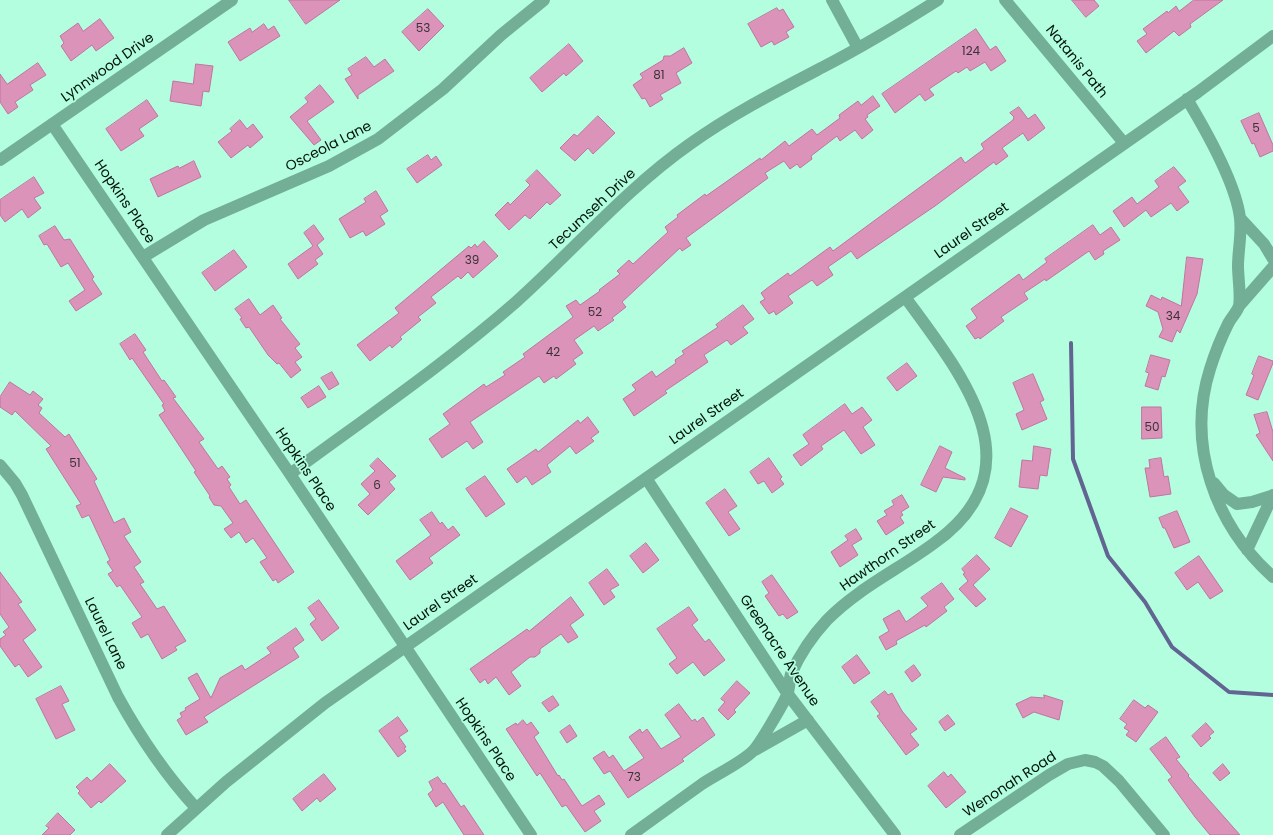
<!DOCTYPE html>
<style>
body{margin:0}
canvas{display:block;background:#b2fede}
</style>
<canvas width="1273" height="835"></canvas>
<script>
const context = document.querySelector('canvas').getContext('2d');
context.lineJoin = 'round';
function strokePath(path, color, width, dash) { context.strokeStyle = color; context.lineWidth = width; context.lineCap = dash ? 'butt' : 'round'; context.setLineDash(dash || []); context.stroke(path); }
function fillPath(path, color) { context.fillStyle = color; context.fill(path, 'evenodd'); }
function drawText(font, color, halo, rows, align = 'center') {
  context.font = font + ' Poppins,sans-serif'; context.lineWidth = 3.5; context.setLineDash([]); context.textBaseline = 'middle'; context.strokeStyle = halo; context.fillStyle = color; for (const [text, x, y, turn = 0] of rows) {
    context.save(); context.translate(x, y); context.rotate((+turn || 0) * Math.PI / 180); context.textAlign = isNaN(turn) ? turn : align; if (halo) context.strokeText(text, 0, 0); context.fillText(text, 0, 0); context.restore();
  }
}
strokePath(new Path2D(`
 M1071 343 1073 459 1108 556 1145 602 1172 647 1229 692 1273 695`), '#626492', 4);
const building = new Path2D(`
 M289 0H340L306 24Z
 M1072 0H1094L1099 6 1086 17Z
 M1194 0H1223L1190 24 1191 27 1179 36 1174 31 1146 53 1137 41 1147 34 1143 29 1167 11 1168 13 1176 6 1179 11Z
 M777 8 779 11 783 9 794 27 786 32 789 37 774 45 772 41 761 47 748 24Z
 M428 9 444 26 419 51 402 32Z
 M100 19 114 38 96 51 92 45 71 61 61 46 64 43 60 36 78 23 83 31Z
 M264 24 268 30 274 26 280 36 240 61 228 42 250 28 252 32Z
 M976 29 990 50 996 46 1006 61 991 71 985 62 970 71 967 67 958 73 956 71 929 89 934 95 925 101 920 94 895 113 882 94Z
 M569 44 583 61 566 76 564 73 542 92 530 78Z
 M684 48 692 63 676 73 681 83 660 95 663 99 650 107 645 98 642 99 633 85 643 78 640 74 663 60 664 56H670Z
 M366 57 374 67 385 59 394 71 358 95V99L345 79 352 75 348 69Z
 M38 63 46 75 30 85 33 90 15 102 18 107 8 114 0 102V74L7 84Z
 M196 64 213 66 209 92 203 91 201 106 170 101 173 81 193 84Z
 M320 85 334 102 307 121 321 140 314 145 290 117 308 102 305 98Z
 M873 96 880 106 867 115 868 117 865 119 873 130 862 139 855 130 840 141 837 136 811 156 812 159 800 168 797 164 790 169 784 161 765 173 768 178 686 238 691 245 682 251 680 248 622 302 626 307 612 318 614 320 598 331 594 326 574 340 583 353 573 360 576 364 556 379 554 376 544 383 539 376 470 422 483 442 473 449 467 441 442 458 429 439 450 424 443 414 484 384 486 387 505 375 503 372 525 357 523 354 573 317 566 306 576 300 580 305 600 291 599 290 620 274 617 271 629 260 633 264 668 232 665 227 678 217 677 215 705 194 706 196 760 158 761 160 785 141 789 146 812 129 817 135 840 118 839 115 858 101 861 105Z
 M147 100 158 116 139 129 144 136 121 151 106 129Z
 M1019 107 1028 119 1035 114 1045 128 1028 141 1023 133 1002 148 1008 156 996 165 994 162 935 206 857 259 851 251 828 267 833 275 817 286 812 280 788 296 793 303 776 315 774 311 769 314 760 302 765 299 761 293 770 286 788 273 790 276 830 247 833 251 961 157 965 163 984 149 981 144 1013 120 1014 117 1010 113Z
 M1259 113 1273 145V151L1260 157 1254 143 1252 144 1241 121Z
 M598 116 615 133 593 154 588 148 575 161 560 148 574 134 577 136Z
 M240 120 247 129 253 124 263 137 250 148 248 145 231 158 218 142 232 131 230 129Z
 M428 155 431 160 436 156 442 165 417 183 407 169Z
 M194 161 201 177 158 197 150 179 178 166 179 168Z
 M1174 167 1186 181 1178 187 1189 202 1177 211 1171 203 1151 217 1146 210 1124 227 1113 211 1132 197 1137 204 1159 187 1155 181Z
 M537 170 561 195 550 205 547 202 530 219 525 215 509 230 495 215 508 202 510 205 530 185 526 181Z
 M34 177 44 193 34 198 41 208 28 218 22 209 5 222 0 215V200Z
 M376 191 388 211 380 216 385 224 366 236 363 231 350 238 339 219 366 202 364 199Z
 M314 225 324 239 317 245 323 254 315 260 318 264 298 279 288 264 313 246 304 233Z
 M1093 225 1100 235 1111 227 1120 240 1103 251 1104 254 1095 260 1089 251 1046 281 1045 279 1024 293 1028 299 1001 317 1004 321 980 339 979 337 975 339 966 326 977 318 971 309 1019 274 1023 280 1047 262 1045 259Z
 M55 226 64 240 70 239 94 277 92 279 102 294 76 311 69 301 85 290 68 263 61 267 47 244 44 245 39 236Z
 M484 241 498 256 473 278 468 272 461 279 458 276 431 297 436 303 418 317 421 320 400 337 402 339 392 348 390 345 370 361 357 345 399 313 395 308 469 246 471 248 475 244 477 247Z
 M234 250 247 267 215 291 202 273Z
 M1187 257 1203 259 1197 294 1180 333 1177 330 1172 342 1159 337 1163 329 1158 312 1146 306 1151 295 1161 300 1162 297 1181 306Z
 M249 299 260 315 273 305 282 318 280 319 300 344 295 348 302 357 295 362 301 370 291 378 279 363 277 364 268 355 249 327 246 328 240 319 242 318 235 309Z
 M743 305 754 319 743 327 748 333 731 345 727 340 704 355 708 362 665 391 667 393 634 416 623 399 636 390 632 385 652 371 656 377 676 363 675 360 684 354 682 351 718 327 716 325Z
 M135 334 146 350 143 352 162 381 164 380 176 397 173 398 204 439 199 442 218 469 222 466 230 477 227 479 231 485 229 487 240 504 246 500 294 572 278 583 276 579 273 581 260 562 267 558 253 538 246 543 239 532 231 538 224 529 233 523 221 506 214 505 209 497 210 496 194 472 196 471 159 415 165 411 162 405 164 404 132 358 130 360 120 344Z
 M1151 355 1170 360 1165 377 1162 376 1158 390 1145 386 1149 373 1146 372Z
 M1259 356 1273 361V363L1258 400 1246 395 1254 375 1252 374Z
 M907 363 917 376 897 391 887 378Z
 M332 372 339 384 329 390 321 378Z
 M1033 374 1044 400 1040 402 1047 419 1022 430 1016 414 1024 410 1013 383Z
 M10 382 30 395 33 391 43 399 38 405 42 408 39 413 65 437 69 434 97 479 94 481 114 523 124 518 131 532 124 536 141 562 134 567 144 582 140 584 157 609 164 606 186 641 175 647 177 650 162 659 148 634 141 638 132 623 142 617 120 585 117 587 108 574 113 571 107 562 110 560 89 515 82 518 76 506 81 504 46 449 51 446 15 411 12 415 0 407V397Z
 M319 386 326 397 308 408 301 398Z
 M845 404 852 414 862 407 872 420 863 427 875 445 861 454 844 430 821 446 823 449 801 466 793 455 809 444 803 435Z
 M1142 407H1161L1162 438 1142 439Z
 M1267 412 1273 432V461L1256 435 1260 433 1254 415Z
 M588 417 599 432 591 438 594 441 576 454 570 446 547 465 551 472 532 485 526 476 517 483 507 469 536 449 538 452 578 420 580 423Z
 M940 446 952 452 945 468 965 478V480L943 477 936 492 921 485Z
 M1034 446 1051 449 1047 476 1040 475 1038 489 1019 487 1022 460 1032 461Z
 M378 458 396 476 389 482 395 489 368 515 358 505 370 494 361 484 375 471 370 466Z
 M769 458 782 477 780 479 784 484 772 493 764 481 758 484 750 472Z
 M1161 458 1164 477 1168 476 1171 494 1150 497 1145 468H1150L1149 460Z
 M485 476 505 504 486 517 466 489Z
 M725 489 737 506 728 512 740 529 729 536 706 503Z
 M902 495 909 507 901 512 903 515 900 517 904 523 886 535 877 521 887 515 884 511 894 505 892 501Z
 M1011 508 1028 516 1011 547 995 538Z
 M1177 511 1190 542 1174 548 1165 528H1163L1159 518Z
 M432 512 440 524 442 522 448 530 453 526 460 535 429 558 433 563 410 580 396 561 431 535 420 520Z
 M856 529 862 539 852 545 858 555 840 567 831 552 848 540 845 536Z
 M646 543 659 560 643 573 630 556Z
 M977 555 990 569 973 585 986 599 976 607 959 589 968 581 963 574 965 573 962 569Z
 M1199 556 1223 591 1210 599 1198 582 1187 590 1175 573Z
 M607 569 619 585 610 590 615 597 604 605 589 583Z
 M0 572 22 602 18 604 36 630 23 640 42 667 28 677 19 664 15 667 0 646V639L6 635 3 632 9 627 0 614Z
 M772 575 798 612 787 619 783 614 779 616 765 596 769 593 762 582Z
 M942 583 954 599 944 607 947 611 926 627 925 625 896 641 897 644 886 650 879 637 889 631 883 619 899 610 906 622 928 606 921 598Z
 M571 597 584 615 570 625 578 637 568 643 561 634 540 649V653L535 657H530L511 672 521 686 509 695 496 677 488 684 485 679 480 683 470 669 527 629 529 631Z
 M319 600 339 628 322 641 310 624 316 619 308 608Z
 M689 607 698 620 692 625 705 642 709 639 725 660 704 676 693 662 677 674 669 664 677 658 657 629Z
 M296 628 304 640 293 648 299 657 204 717 208 722 186 735 177 720 182 717 180 713 186 710 185 708 200 699 188 678 197 673 211 698 220 678 242 665 245 670 271 653 267 648Z
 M857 655 870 673 854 684 842 667Z
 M914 665 921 675 912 682 905 672Z
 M737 681 750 693 734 710 736 712 728 720 718 710 725 702 721 699Z
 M61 686 69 701 62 704 75 730 56 739 36 699Z
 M885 691 888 695 892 693 902 711 917 729 910 734 919 745 906 755 877 716 880 714 871 702Z
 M1044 695 1063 701 1059 720 1034 712 1023 718 1016 704 1031 697 1044 698Z
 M553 696 559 705 549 712 542 703Z
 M1134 700 1145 708 1148 705 1158 712 1136 742 1126 735 1129 731 1124 728 1127 724 1120 719Z
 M679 704 692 721 695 719 697 722 703 717 715 735 682 759 684 761 628 798 610 771 604 774 593 758 604 751 609 758 613 755 624 771 644 758 629 737 640 729 642 733 647 729 661 749 681 737 665 715Z
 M948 715 955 724 945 731 939 722Z
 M398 717 408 731 399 737 406 747 404 748 406 751 398 757 379 731Z
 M523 720 527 725 531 722 539 733 534 737 558 776 559 775 562 780 564 779 582 806 599 795 605 804 594 811 601 821 585 832 566 805 562 807 540 773 537 776 506 729 516 723 517 725Z
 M1206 723 1214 732 1209 736 1211 738 1201 747 1192 736Z
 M570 725 577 736 567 743 560 732Z
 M1166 737 1180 757 1176 759 1189 775 1188 776 1240 835H1210L1195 817 1168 780 1172 777 1150 749Z
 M110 764 126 781 101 803 99 801 91 808 78 793 80 791 76 787 87 777 91 781Z
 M1223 764 1230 773 1220 781 1213 773Z
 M944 772 948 777 951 774 966 792 946 808 928 786Z
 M324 774 336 789 320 802 317 798 302 811 293 799Z
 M438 777 443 784 445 783 461 807 464 805 484 835H464L443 802 436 807 428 794 433 790 429 782Z
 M58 813 75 830 70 835H42L49 828 46 826Z`);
fillPath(building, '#db93b9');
strokePath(building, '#c1749e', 1);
strokePath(new Path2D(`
 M832 0 858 48
 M1005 0 1124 143
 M1187 99C1205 129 1236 184 1240 218 1242 234 1238 250 1238 266 1238 277 1241 296 1239 306 1237 312 1231 318 1228 324 1221 338 1215 353 1210 369 1186 445 1215 525 1273 577
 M52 124 290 474 531 835
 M0 160 232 0
 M1240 218 1264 244 1273 259
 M143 257 204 220 329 166 378 139 443 89 501 35 544 0
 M1239 306 1273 267
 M0 465 15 483 22 495 118 697C140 737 165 774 196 808
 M290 474C366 418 445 364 516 302 574 250 626 189 690 144 732 114 777 91 823 67 862 47 900 24 938 0
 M646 478 787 693 895 835
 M1214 483 1224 495 1237 504 1252 502 1271 496
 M1247 550 1273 495
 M755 750 808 720
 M167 835 226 782 325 703 1198 92 1273 36
 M631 835C655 818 678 801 702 784 717 774 741 763 753 751 760 744 783 704 787 695 790 688 789 680 791 674 800 654 813 635 827 620 857 589 899 569 933 544 1041 468 961 374 905 297
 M960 835 1049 775 1068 764 1085 760 1095 762 1103 766 1119 781 1164 835`), '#73af97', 12);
drawText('12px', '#383337', null, [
 ["53",423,29],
 ["124",971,52],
 ["81",659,76],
 ["5",1256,129],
 ["39",472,261],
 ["52",595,313],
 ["34",1173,317],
 ["42",553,353],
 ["50",1152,428],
 ["51",75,464],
 ["6",377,486],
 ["73",634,778]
]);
drawText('14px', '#01130c', '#b2fede', [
 ["Natanis Path",1076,62,51],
 ["Lynnwood Drive",108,68,-35],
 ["Osceola Lane",329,147,-27],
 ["Hopkins Place",124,202,56],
 ["Tecumseh Drive",593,210,-43],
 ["Laurel Street",972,231,-35],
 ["Laurel Street",707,417,-35],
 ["Hopkins Place",305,470,56],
 ["Hawthorn Street",888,556,-35],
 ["Laurel Street",441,603,-35],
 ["Laurel Lane",105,634,64],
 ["Greenacre Avenue",779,651,56],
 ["Hopkins Place",485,740,56],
 ["Wenonah Road",1010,785,-33]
]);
</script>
